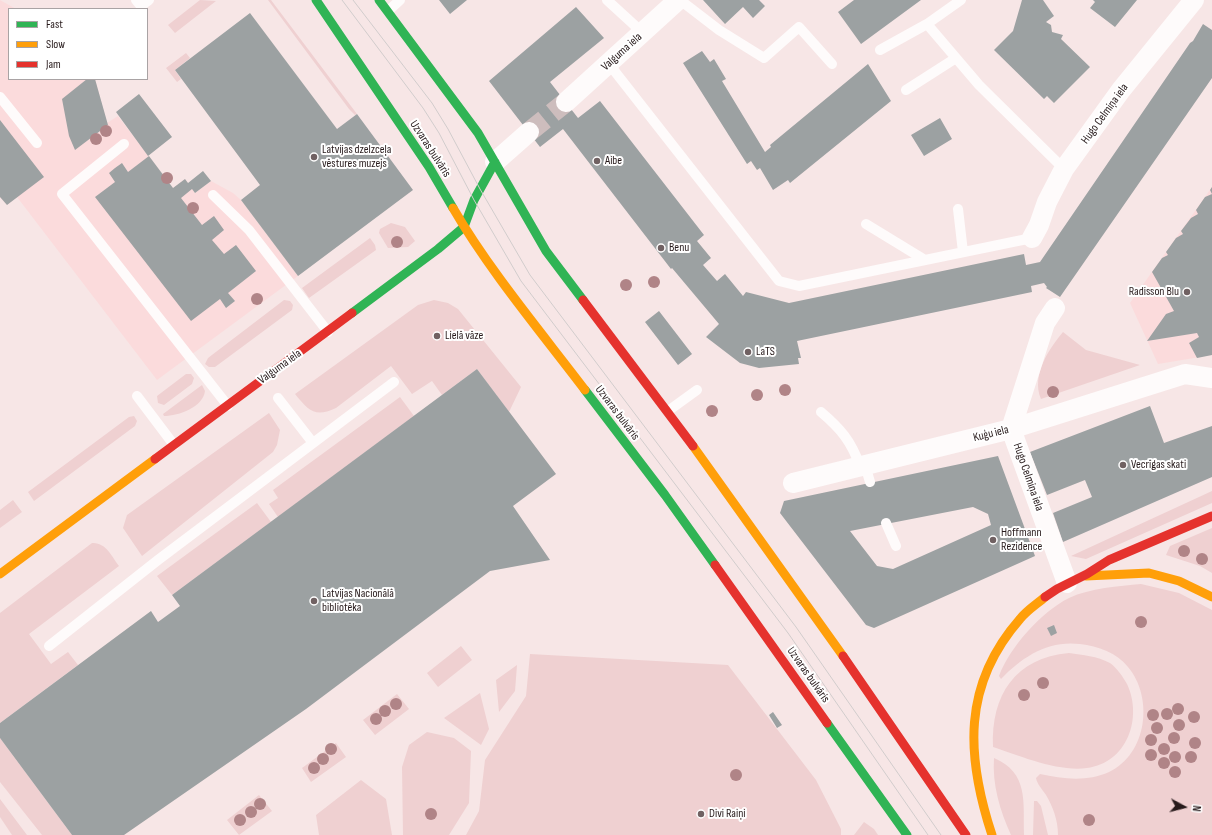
<!DOCTYPE html>
<meta charset="utf-8">
<style>
body{margin:0}
#map{position:relative;width:1212px;height:835px;overflow:hidden;background:#f7e6e6;font-family:"Sofia Sans Condensed",sans-serif}
canvas{display:block}
.legend{position:absolute;left:8px;top:8px;width:140px;height:72px;box-sizing:border-box;background:#fff;border:1px solid #a9a3a4;margin:0;padding:5px 7px;list-style:none;font-size:12px;color:#271a1b}
.legend li{display:flex;align-items:center;gap:8px;height:20px}
.legend b{width:20px;border:1px solid #a9a3a4}
.north{position:absolute;left:1164px;top:787px;width:40px;height:40px;-webkit-text-stroke:3px #fff;paint-order:stroke;rotate:97deg;font-size:11px;font-weight:700;line-height:16px;text-align:center;color:#271a1b}
.north::after{content:'';display:block;margin:auto;width:14px;height:18px;background:#271a1b;clip-path:polygon(50% 0,100% 100%,50% 72%,0 100%)}
</style>
<div id="map">
<canvas width="1212" height="835"></canvas>
<ul class="legend">
<li><b style="height:5px;background:#30b455"></b>Fast</li>
<li><b style="height:5px;background:#ff9f0a"></b>Slow</li>
<li><b style="height:5px;background:#e5322d"></b>Jam</li>
</ul>
<div class="north">N</div>
</div>
<script>
const context = document.querySelector('canvas').getContext('2d');
context.lineJoin = 'round';
function fillPath(path, color) { context.fillStyle = color; context.fill(path, 'evenodd'); }
function strokePath(path, color, width, dash) { context.strokeStyle = color; context.lineWidth = width; context.lineCap = dash ? 'butt' : 'round'; context.setLineDash(dash || []); context.stroke(path); }
function drawText(font, color, halo, rows, align = 'center') {
  context.font = font + ' "Sofia Sans Condensed",sans-serif'; context.lineWidth = 4; context.setLineDash([]); context.textBaseline = 'middle'; context.strokeStyle = halo; context.fillStyle = color; for (const [text, x, y, turn = 0] of rows) {
    context.save(); context.translate(x, y); context.rotate((+turn || 0) * Math.PI / 180); context.textAlign = isNaN(turn) ? turn : align; if (halo) context.strokeText(text, 0, 0); context.fillText(text, 0, 0); context.restore();
  }
}
fillPath(new Path2D(`
 M0 0 16 9H9V79H95L107 123 118 116 173 188 185 179 195 193 211 181 233 193 241 200 298 276 157 380 17 197 7 205 0 197Z
 M1212 187V355L1158 364 1130 303Z`), '#fbdbdc');
fillPath(new Path2D(`
 M200 0 216 1 175 33 168 25Z
 M268 0H271L357 114 355 115 349 109Z
 M186 53 190 58 175 70 181 79 177 82 166 68Z
 M391 223 405 227 415 241 408 247 388 248 379 233 380 229Z
 M370 238 375 245 376 250 309 298 302 288Z
 M284 300 290 301 293 305 292 310 215 367H209L205 364 208 358Z
 M434 300 448 303 458 309 521 387 509 412 477 369 442 395 432 381 412 394 391 366 336 408C315 418 309 411 295 394L418 305Z
 M1063 332 1086 350 1140 365 1041 399C1031 375 1049 349 1063 332Z
 M186 374H191L194 378 192 384 164 405 158 403 157 396Z
 M202 385 205 391C203 407 179 416 164 416L163 414Z
 M400 397 414 416 278 517 269 504 278 498 273 490Z
 M269 413 280 430 277 445 273 452 142 556 123 528 127 515Z
 M134 416 137 421 135 426 34 501 28 492 129 417Z
 M1212 491V503L1086 559 1071 556Z
 M13 500 22 512 0 528V510Z
 M257 503 271 522 172 595 157 576Z
 M1212 528V573L1200 566 1166 555 1170 546Z
 M92 543C106 542 112 557 119 566L29 634 51 664 68 652 78 665 0 723V613Z
 M1141 584 1179 593 1212 610V835H1058C1058 820 1053 807 1046 795 1042 789 1037 784 1036 778L1040 774C1063 779 1087 782 1109 772 1147 754 1154 698 1128 667 1117 653 1098 646 1080 644 1048 640 1022 657 1001 679L999 676C1010 647 1041 612 1069 598 1090 588 1119 586 1141 584Z
 M461 646 472 660 438 687 427 673Z
 M1069 653C1083 655 1097 656 1110 663 1117 668 1123 677 1127 684 1143 718 1127 763 1087 768 1058 772 1020 756 993 747 991 695 1015 658 1069 653Z
 M530 654 728 665 816 780 841 829V835H466L479 811 485 760 526 696Z
 M517 665 515 691 499 712 496 680Z
 M480 693 489 729 481 745 444 718Z
 M397 694 409 709 375 735 363 720Z
 M427 732 454 738 471 751 469 803 449 835H403L402 767 409 745Z
 M0 738 72 835H42L0 782Z
 M336 743 346 757 311 782 302 768Z
 M994 758C1029 773 1023 802 1024 835H1011C1000 811 992 784 994 758Z
 M361 780 386 799 392 835H319L316 815Z
 M259 795 272 811 239 835 227 820Z
 M0 799 27 835H12L0 817Z
 M1034 801H1037L1041 806 1048 835H1033Z
 M864 822 874 829 878 835H854Z`), '#efd0d1');
fillPath(new Path2D(`
 M439 0H467L450 14Z
 M703 0H759L765 6 753 18 743 7 725 24Z
 M854 0H921L861 44 838 12Z
 M1022 0H1043L1054 16 1046 22 1051 25 1052 32 1063 35 1061 39 1090 67 1054 103 1047 96 1044 99 994 50 1013 31Z
 M1093 0H1137L1115 27 1090 8 1095 2Z
 M576 7 604 38 550 82 578 118 600 101 704 235 697 241 711 258 703 265 717 281 725 274 743 296 746 292 789 303 1024 254 1026 265 1040 262 1190 43 1193 41 1203 24 1212 30V78L1060 297 1046 288 1047 287 1044 283 1031 286 1032 292 797 341 801 358H798L799 364 759 368 740 363 706 337 719 324 672 268 671 269 563 129 540 147 489 81Z
 M250 13 337 129 357 114 413 190 298 276 241 200 260 185 175 70Z
 M702 51 710 62 714 59 726 79 722 81 765 152 771 147 770 145 868 64 891 101 790 183 788 180 773 190 760 168 757 170 751 161 747 164 683 63Z
 M87 79H95L108 125 75 150 69 136 62 99Z
 M139 94 172 137 148 156 116 112Z
 M940 118 952 139 924 156 911 135Z
 M0 120 44 177 7 205 0 197Z
 M149 156 173 188 185 179 188 183 203 171 211 181 195 193 192 189 181 198 202 225 214 216 224 230 212 240 224 254 236 245 256 271 228 293 235 301 226 308 220 299 191 321 95 197 115 182 109 173 115 168 122 163 128 172Z
 M1212 187V355L1197 358 1189 343 1199 337 1197 333 1147 341 1166 314 1174 311 1152 272 1162 258 1168 255 1166 252 1176 238 1183 234 1181 231 1191 218 1198 214 1196 210 1205 197 1212 194 1210 190Z
 M659 311 692 354 678 365 645 322Z
 M477 369 556 474 513 506 550 560 490 571 306 709 124 835H72L0 738V723L151 611 158 622 180 606 172 595Z
 M1150 406 1164 443 1212 426V477L1063 542 1053 513 1092 497 1085 480 1047 495 1030 452Z
 M998 456 1035 556 874 628 866 625 780 513 784 501ZM973 507 988 514 991 525 893 569 877 566 850 531Z
 M1054 625 1057 633 1051 636 1047 628Z
 M773 712 782 725 777 728 769 715Z`), '#9ca1a2');
strokePath(new Path2D(`
 M529 132 566 102`), '#cdbdbd', 20, [20, 10]);
strokePath(new Path2D(`
 M136 0 141 6 149 0
 M607 0 643 33
 M680 0 719 30 764 58 799 27 832 64
 M388 11 400 0
 M927 24 979 85 1064 169
 M880 50 927 24 961 0
 M609 64 779 281 799 286 1032 238
 M906 90 956 58
 M0 97 37 143
 M124 144 62 194 228 406
 M213 195 249 230 328 332
 M958 209 963 252
 M866 224 925 260
 M137 396 174 445
 M278 398 313 443
 M668 411 697 390
 M821 412C841 429 851 441 860 466
 M865 465 870 482
 M886 523 896 546
 M49 646 158 560 394 382`), '#fefbfb', 10);
strokePath(new Path2D(`
 M566 102 678 0
 M495 162 529 132
 M1032 238 1039 225 1047 202 1064 169 1121 90 1194 0
 M1055 308 1045 323 1011 429 1067 583
 M793 483 1011 429 1185 374 1212 378`), '#fefbfb', 20);
strokePath(new Path2D(`
 M316 0 429 167 453 208
 M379 0 478 133 546 251 583 300
 M352 313 438 249 464 227 474 200 495 162
 M585 390 665 495 715 565
 M827 723 907 835`), '#30b455', 9);
strokePath(new Path2D(`
 M453 208C489 270 541 332 585 390
 M693 446 843 656
 M0 574 155 459
 M1086 576 1149 573 1179 581 1212 597
 M992 835C966 756 962 685 1020 619 1027 610 1037 604 1045 597`), '#ff9f0a', 9);
strokePath(new Path2D(`
 M583 300 693 446
 M155 459 352 313
 M715 565 827 723
 M1045 597 1057 589 1087 574 1109 560 1212 516
 M843 656 966 835`), '#e5322d', 9);
strokePath(new Path2D(`
 M342 0 423 108 439 133 474 200 521 281 788 633 928 835
 M353 0 432 103 448 129 480 189 530 275 796 627 941 835`), '#d1cccc', 1);
context.fillStyle = '#b08487';
for (const [x, y] of [
 [106,131],
 [96,139],
 [167,178],
 [193,208],
 [397,242],
 [654,282],
 [626,285],
 [257,299],
 [785,390],
 [1053,392],
 [757,395],
 [712,411],
 [1184,551],
 [1202,559],
 [1141,622],
 [1043,683],
 [1024,695],
 [396,704],
 [1178,709],
 [385,711],
 [1167,714],
 [1153,715],
 [1194,717],
 [376,719],
 [1179,725],
 [1157,728],
 [1174,738],
 [1151,740],
 [1195,743],
 [331,749],
 [1164,749],
 [1151,755],
 [1175,757],
 [1191,757],
 [323,759],
 [1164,763],
 [314,768],
 [1175,772],
 [736,775],
 [260,804],
 [251,812],
 [431,814],
 [240,820],
 [1089,820]
]) { context.beginPath(); context.arc(x, y, 6, 0, 2 * Math.PI); context.fill(); }
for (const [x, y, r, color] of [
 [314,157,4,"#706162"],
 [597,161,4,"#706162"],
 [661,248,4,"#706162"],
 [1187,292,4,"#706162"],
 [437,336,4,"#706162"],
 [748,352,4,"#706162"],
 [1123,465,4,"#706162"],
 [993,540,4,"#706162"],
 [314,601,4,"#706162"],
 [701,814,4,"#706162"]
]) { const dot = new Path2D(); dot.arc(x, y, r, 0, 2 * Math.PI); context.fillStyle = color; context.fill(dot); strokePath(dot, '#fff', 1.5); }
drawText('12px', '#271a1b', '#fff', [
 ["Valguma iela",622,52,-42],
 ["Hugo Celmiņa iela",1105,114,-54],
 ["Uzvaras bulvāris",430,149,57],
 ["Valguma iela",280,367,-36],
 ["Uzvaras bulvāris",617,413,53],
 ["Kuģu iela",991,434,-14],
 ["Hugo Celmiņa iela",1028,477,71],
 ["Uzvaras bulvāris",808,675,55]
]);
drawText('12px', '#271a1b', '#fff', [
 ["Latvijas dzelzceļa",322,150],
 ["vēstures muzejs",322,164],
 ["Aibe",605,161],
 ["Benu",669,248],
 ["Radisson Blu",1179,292,"right"],
 ["Lielā vāze",445,336],
 ["LaTS",756,352],
 ["Vecrīgas skati",1131,465],
 ["Hoffmann",1001,533],
 ["Rezidence",1001,547],
 ["Latvijas Nacionālā",322,594],
 ["bibliotēka",322,608],
 ["Divi Raiņi",709,814]
], 'left');
</script>
